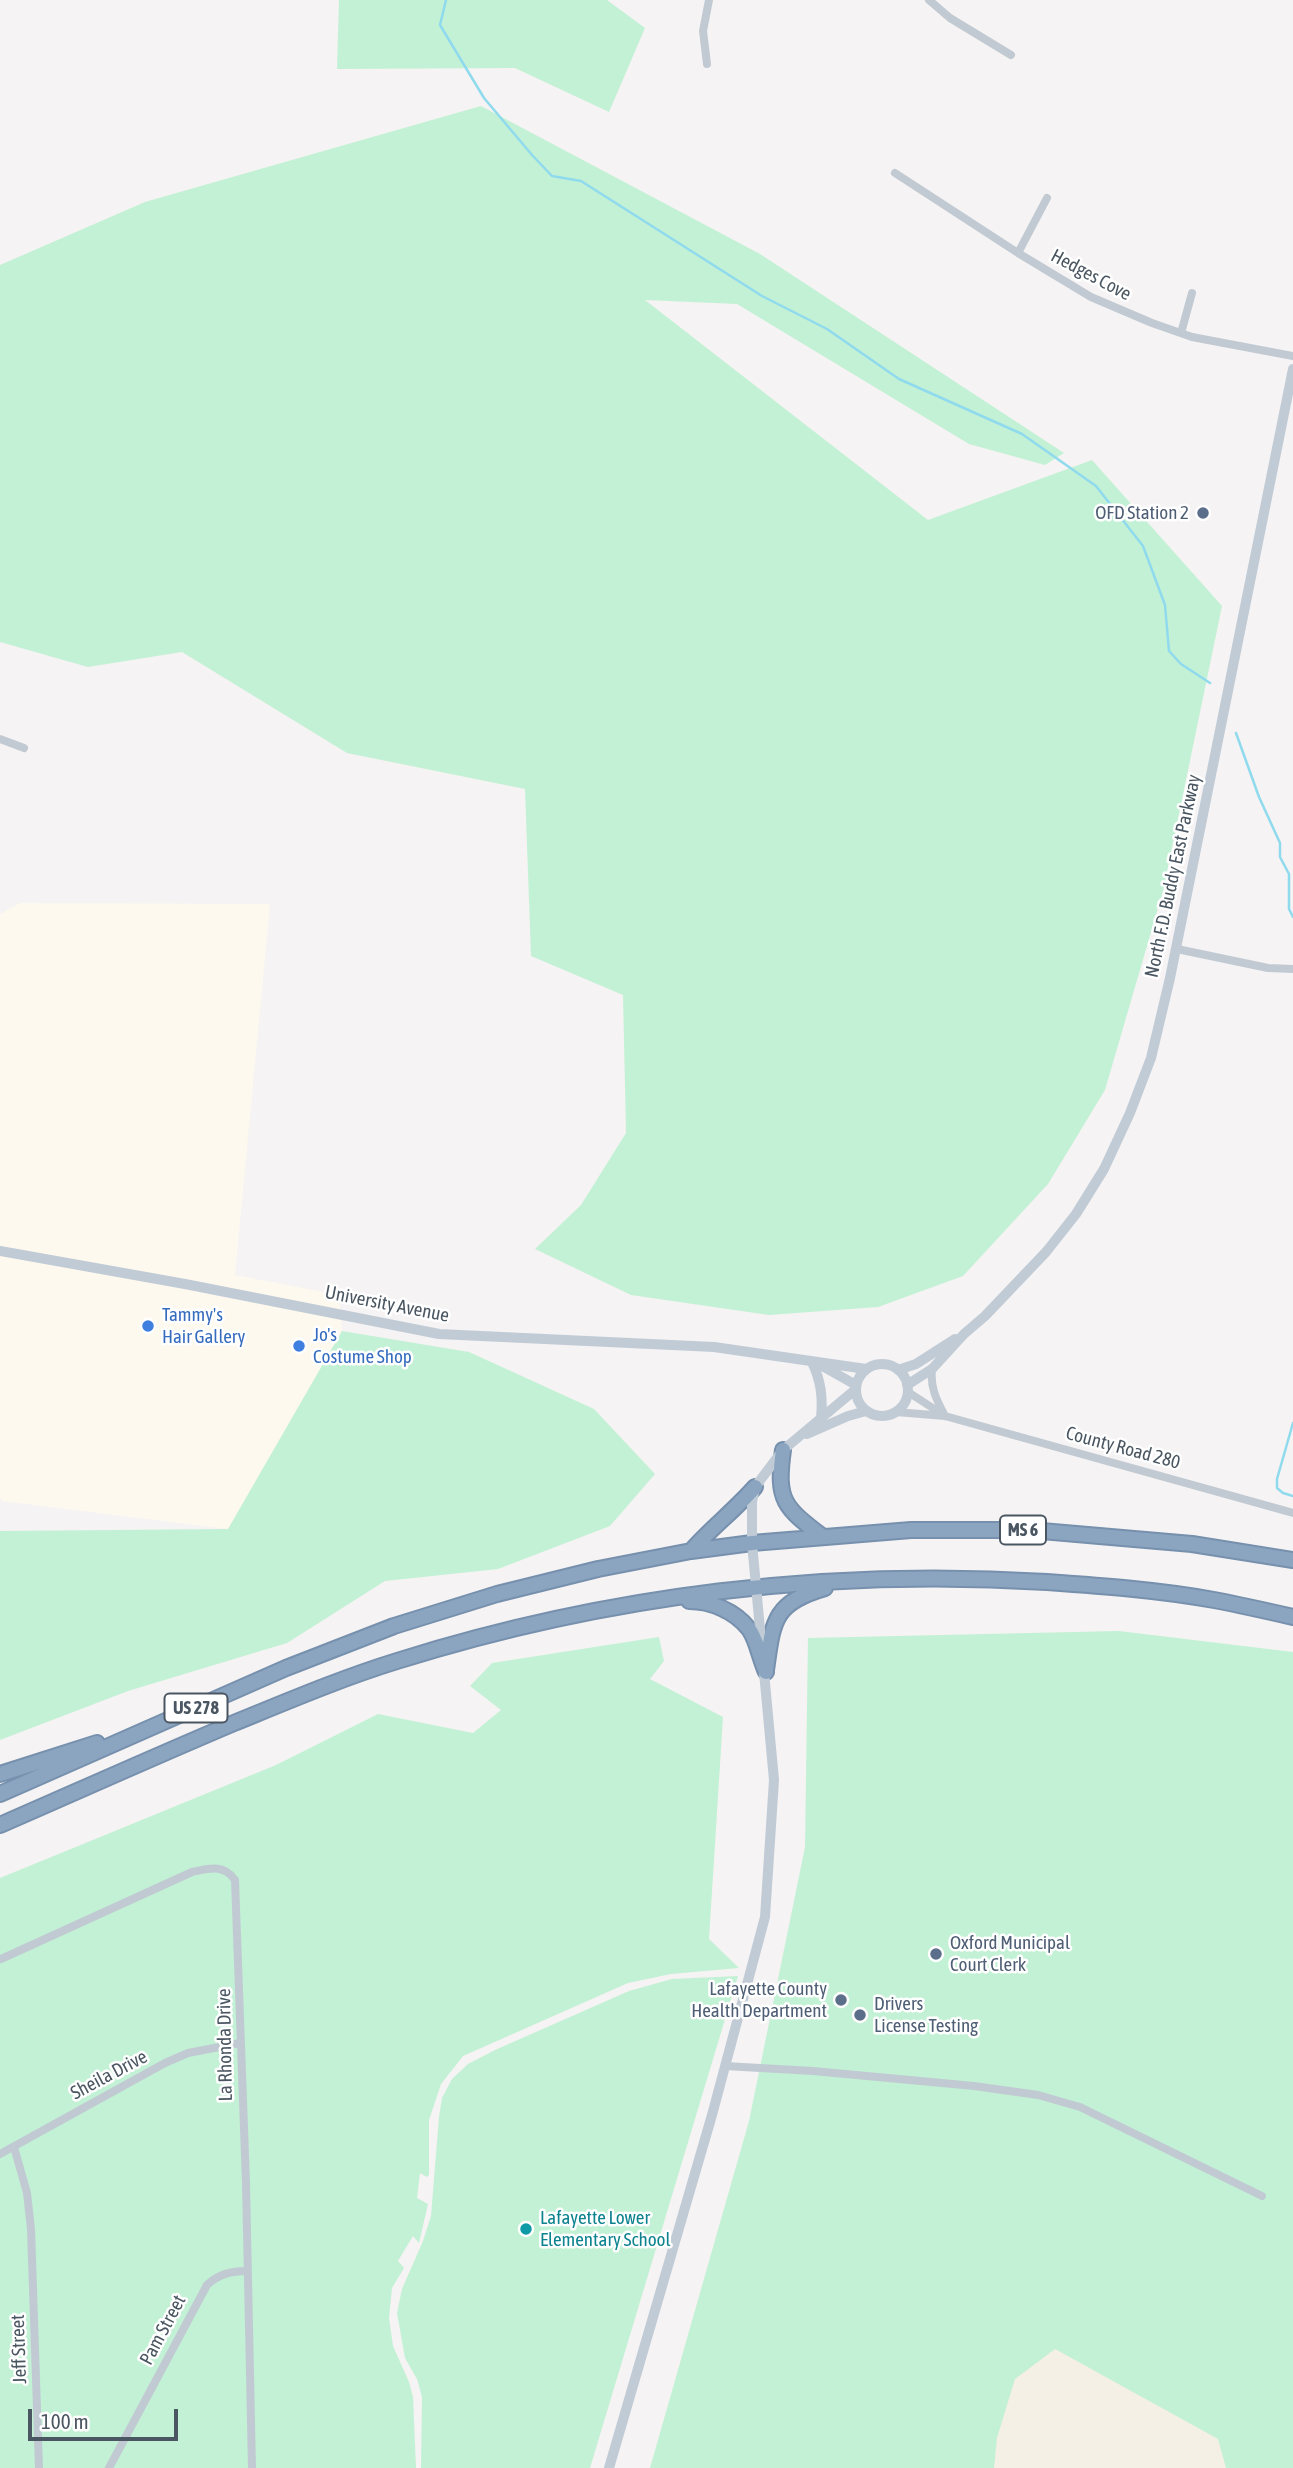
<!DOCTYPE html>
<style>
body{margin:0}
#map{position:relative;width:1293px;height:2468px;overflow:hidden;background:#f5f3f3;font-family:"Asap Condensed",sans-serif}
canvas{display:block}
.scale{position:absolute;left:28px;top:2409px;width:150px;height:32px;box-sizing:border-box;border:4px solid #4a5661;border-top:0;padding-left:9px;font-size:21px;line-height:24px;white-space:nowrap;color:#4a5661;-webkit-text-stroke:5px #fff;paint-order:stroke}
</style>
<div id="map">
<canvas width="1293" height="2468"></canvas>
<div class="scale">100 m</div>
</div>
<script>
const context = document.querySelector('canvas').getContext('2d');
context.lineJoin = 'round';
function fillPath(path, color) { context.fillStyle = color; context.fill(path, 'evenodd'); }
function strokePath(path, color, width, dash) { context.strokeStyle = color; context.lineWidth = width; context.lineCap = dash ? 'butt' : 'round'; context.setLineDash(dash || []); context.stroke(path); }
function drawText(font, color, halo, rows, align = 'center') {
  context.font = font + ' "Asap Condensed",sans-serif'; context.lineWidth = 5; context.setLineDash([]); context.textBaseline = 'middle'; context.strokeStyle = halo; context.fillStyle = color; for (const [text, x, y, turn = 0] of rows) {
    context.save(); context.translate(x, y); context.rotate((+turn || 0) * Math.PI / 180); context.textAlign = isNaN(turn) ? turn : align; if (halo) context.strokeText(text, 0, 0); context.fillText(text, 0, 0); context.restore();
  }
}
fillPath(new Path2D(`
 M20 903 270 904 235 1275 339 1295 342 1331 228 1529 2 1501 0 1497V914Z`), '#fdf9ef');
fillPath(new Path2D(`
 M339 0H607L645 28 609 112 515 68 337 69Z
 M481 106 760 254 1064 453 1045 465 969 444 737 304 645 300 928 520 1092 460 1222 606 1163 891 1105 1090 1048 1184 963 1276 878 1307 769 1315 631 1295 535 1249 581 1205 626 1133 623 995 531 956 525 789 347 753 182 652 88 667 0 642V265L145 202Z
 M342 1331 469 1352 594 1409 655 1474 610 1526 498 1569 385 1581 287 1643 128 1691 0 1740V1531L228 1529Z
 M1119 1631 1293 1652V2468H650L749 2121 805 1847 808 1638Z
 M659 1637 664 1661 650 1679 723 1717 709 1939 739 1968 671 1974 628 1983 463 2056 441 2084 429 2120V2175L427 2177 420 2173 417 2198 428 2204 419 2243 413 2236 398 2261 404 2268 392 2288 389 2318 393 2346 409 2382 413 2397 416 2468H0V1878L276 1765 378 1714 473 1733 501 1710 470 1686 492 1663Z
 M738 1976 590 2468H421L422 2397 417 2379 405 2358 397 2313 402 2289 423 2241 431 2216 439 2117 442 2098 452 2079 468 2064 495 2050 629 1991 672 1979Z`), '#c3f1d5');
fillPath(new Path2D(`
 M1055 2349 1218 2439 1226 2468H994L997 2438 1015 2379Z`), '#f5f0e5');
strokePath(new Path2D(`
 M446 0 440 25 484 98 532 155 552 176 581 181 762 296 827 329 899 379 1022 434 1096 486 1143 546 1165 605 1169 651 1181 664 1210 683
 M1236 733 1259 797 1280 843V857L1289 874V909L1293 917
 M1293 1423 1277 1479V1488L1283 1493 1293 1496`), '#90daee', 2.5);
const highway = new Path2D(`
 M783 1450C776 1501 784 1507 823 1537
 M691 1551C711 1528 735 1510 755 1487
 M689 1601C711 1601 735 1611 749 1629 757 1640 760 1659 766 1672
 M766 1670C773 1621 773 1603 825 1588
 M0 1774 97 1743
 M0 1794 286 1668 394 1626 497 1594 598 1569 691 1551 752 1543 911 1530H1030L1192 1544 1293 1560
 M0 1825C78 1791 156 1756 234 1723 288 1701 342 1678 397 1661 607 1595 828 1568 1047 1582 1103 1586 1159 1590 1214 1600 1240 1605 1267 1611 1293 1617`);
strokePath(highway, '#7690ad', 18);
strokePath(new Path2D(`
 M929 0 950 18 1011 55
 M707 64 703 31 709 0
 M895 173 1018 253 1091 297 1152 323 1192 337 1293 356
 M1018 253 1047 198
 M1181 333 1192 293
 M0 739 24 748
 M1177 949 1268 968 1293 969
 M932 1369C930 1387 936 1399 945 1416
 M908 1392 942 1414
 M896 1412 945 1416 1293 1513
 M1 1959 192 1872C209 1868 224 1864 235 1880L246 2183 252 2468
 M725 2066 813 2071 974 2086 1038 2095 1080 2107 1262 2196
 M14 2147 27 2193 31 2229 39 2468
 M0 2154 165 2063 188 2053 240 2043
 M109 2468 207 2285C219 2274 231 2271 247 2271`), '#c1cad2', 8);
strokePath(new Path2D(`
 M0 1251 185 1284 439 1334 714 1347 866 1369
 M812 1362C821 1381 823 1397 821 1418
 M856 1390a26 26 0 1 1 52 0a26 26 0 1 1-52 0Z
 M824 1367 856 1385
 M898 1370 916 1364 955 1339
 M907 1385 932 1369 964 1334 985 1316 1046 1252 1076 1214 1104 1169 1130 1113 1151 1058 1170 978 1293 369
 M807 1434 848 1416 866 1411
 M609 2468 712 2115 765 1917 774 1780 752 1543V1502L755 1487 783 1450 856 1389`), '#c1cbd6', 10);
strokePath(highway, '#8ba5c1', 14);
for (const [x, y, r, color] of [
 [1203,513,7,"#5c6f8a"],
 [148,1326,7,"#3f7fe0"],
 [299,1346,7,"#3f7fe0"],
 [936,1954,7,"#5c6f8a"],
 [841,2000,7,"#5c6f8a"],
 [860,2015,7,"#5c6f8a"],
 [526,2229,7,"#0f9aa8"]
]) { const dot = new Path2D(); dot.arc(x, y, r, 0, 2 * Math.PI); context.fillStyle = color; context.fill(dot); strokePath(dot, '#fff', 2.5); }
for (const [x, y, w] of [
 [1023,1530,46],
 [196,1708,63]
]) { const box = new Path2D(); box.roundRect(x - w / 2, y - 14.5, w, 29, 5); context.fillStyle = '#fff'; context.fill(box); strokePath(box, '#4a5661', 2); }
drawText('bold 18px', '#4a5661', null, [
 ["MS 6",1023,1530],
 ["US 278",196,1708]
]);
drawText('19px', '#4a5661', '#fff', [
 ["Hedges Cove",1091,275,28],
 ["North F.D. Buddy East Parkway",1173,876,-78],
 ["University Avenue",387,1304,11],
 ["County Road 280",1123,1448,15],
 ["La Rhonda Drive",225,2045,-91],
 ["Sheila Drive",109,2075,-28],
 ["Pam Street",163,2330,-62],
 ["Jeff Street",19,2349,-92]
]);
drawText('19px', '#4e5e75', '#fff', [
 ["OFD Station 2",1189,513],
 ["Oxford Municipal",950,1943,"left"],
 ["Court Clerk",950,1965,"left"],
 ["Lafayette County",827,1989],
 ["Health Department",827,2011],
 ["Drivers",874,2004,"left"],
 ["License Testing",874,2026,"left"]
], 'right');
drawText('19px', '#366cbe', '#fff', [
 ["Tammy's",162,1315],
 ["Hair Gallery",162,1337],
 ["Jo's",313,1335],
 ["Costume Shop",313,1357]
], 'left');
drawText('19px', '#0d838f', '#fff', [
 ["Lafayette Lower",540,2218],
 ["Elementary School",540,2240]
], 'left');
</script>
